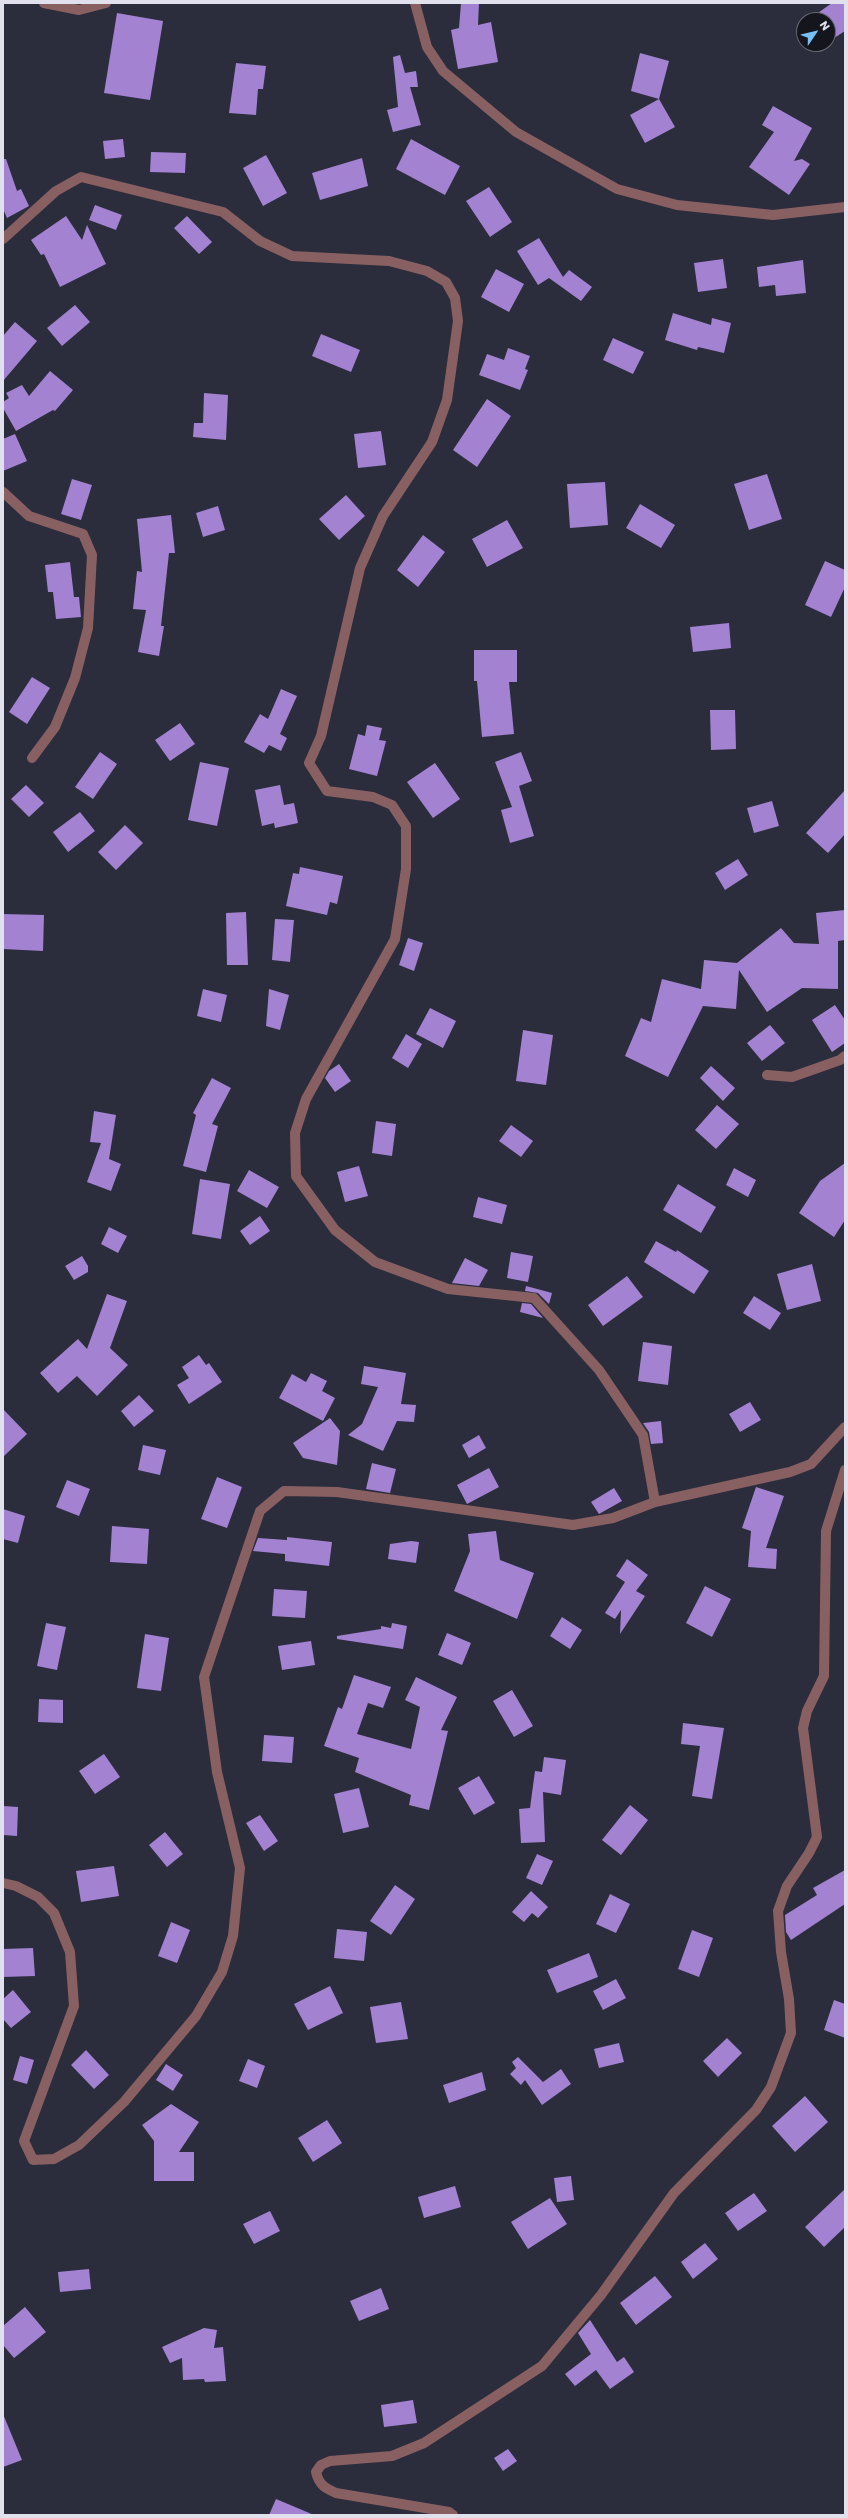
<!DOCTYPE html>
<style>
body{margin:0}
#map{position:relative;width:848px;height:2518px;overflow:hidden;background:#2b2d3d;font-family:Poppins,sans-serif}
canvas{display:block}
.frame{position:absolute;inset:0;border:4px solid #e0e1ec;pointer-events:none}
.north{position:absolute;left:796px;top:12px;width:40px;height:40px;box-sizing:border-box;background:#15161d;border:1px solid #666770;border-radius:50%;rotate:55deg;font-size:11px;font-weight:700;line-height:16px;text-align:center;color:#e0e1ec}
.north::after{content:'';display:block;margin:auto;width:14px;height:18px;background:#77c0f7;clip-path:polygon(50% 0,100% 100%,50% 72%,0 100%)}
</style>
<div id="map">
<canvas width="848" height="2518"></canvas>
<div class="frame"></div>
<div class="north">N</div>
</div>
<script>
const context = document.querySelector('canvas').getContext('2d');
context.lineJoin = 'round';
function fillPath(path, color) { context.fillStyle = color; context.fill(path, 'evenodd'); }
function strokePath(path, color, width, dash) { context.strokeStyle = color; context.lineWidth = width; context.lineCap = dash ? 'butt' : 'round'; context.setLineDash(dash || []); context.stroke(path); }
fillPath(new Path2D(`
 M461 3H479L478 25 491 22 498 62 458 69 451 30 459 28Z
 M832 3H845V31L828 42V20H808Z
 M117 13 163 21 150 100 104 93Z
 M640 53 669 61 659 99 631 91Z
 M400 55 405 73 416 71 418 87H410L421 125 393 132 387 110 398 107 393 57Z
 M236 63 266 66 263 89H258L256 115 229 113Z
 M659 99 675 127 645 143 630 115Z
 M773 106 812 128 794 161 802 159 810 164 789 195 749 167 774 132 762 125Z
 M123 139 125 157 105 159 103 141Z
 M411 139 460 166 445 195 396 169Z
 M151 152 186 153 185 173 150 172Z
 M266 155 287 193 263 206 243 168Z
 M362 158 368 186 320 200 312 173Z
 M3 159H6L17 191 21 189 29 206 7 218 3 209Z
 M489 187 512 222 490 237 466 201Z
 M95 205 122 215 116 230 89 220Z
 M66 216 82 240 87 225 106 264 60 287 44 254 41 255 31 240Z
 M187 216 212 242 199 254 174 228Z
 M539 238 563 277 569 270 592 287 581 301 549 278 538 285 517 251Z
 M723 259 727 288 698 292 694 263Z
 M803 260 806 293 776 296 775 285 759 287 757 267Z
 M496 269 524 284 509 312 481 297Z
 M75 305 90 322 62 346 47 328Z
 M673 313 711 325 712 318 731 323 724 353 698 347 697 350 665 340Z
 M15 322 37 341 3 381V336Z
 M321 334 360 350 351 372 312 356Z
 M613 338 644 352 633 374 603 360Z
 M508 348 530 356 525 369 528 370 520 390 479 375 487 354 504 360Z
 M50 371 73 390 55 411 53 410 16 431 3 408V402L9 398 6 393 22 385 29 396Z
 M204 393 228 395 226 440 193 437 194 423H203Z
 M487 399 511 416 477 467 453 450Z
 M381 431 386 465 358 468 354 434Z
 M15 434 27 461 3 471V439Z
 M767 474 782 519 749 530 734 484Z
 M72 479 92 485 81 520 61 514Z
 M605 482 608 525 570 528 567 484Z
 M346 495 365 516 339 540 319 519Z
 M640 504 675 525 661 548 626 528Z
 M218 506 225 530 203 537 196 513Z
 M171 515 175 553H169L161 626H164L159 656 138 652 146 610 133 609 137 571 142 572 137 519Z
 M507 520 523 548 487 567 472 539Z
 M423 535 445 552 418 587 397 570Z
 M825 561 845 570V587L831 617 805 605Z
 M70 562 74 597H79L81 617 56 619 53 592H48L45 565Z
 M729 623 731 648 693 652 690 627Z
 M474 650H517V682H509L514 734 482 737 477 681H474Z
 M32 677 50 688 27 724 9 712Z
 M281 689 297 696 280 734 287 738 281 751 269 745 264 753 244 742 260 714 268 719Z
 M710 710H735L736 749 711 750Z
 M180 723 195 744 170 761 155 740Z
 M367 725 382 728 379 740 386 741 377 776 349 769 358 734 365 736Z
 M100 752 117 764 93 799 75 787Z
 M521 752 532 781 519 786 534 836 510 843 501 810 512 807 495 762Z
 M200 762 229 768 217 826 188 820Z
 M435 763 460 799 433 818 407 782Z
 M26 785 44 803 29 817 11 799Z
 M280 785 284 805 294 803 298 823 275 828 274 823 262 826 255 790Z
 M845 790V834L828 853 806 833Z
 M772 801 779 826 754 833 747 808Z
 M80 812 95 831 68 852 53 832Z
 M125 825 143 843 116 870 98 852Z
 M738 859 748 875 725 890 715 873Z
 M300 867 343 876 337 904 330 902 327 915 286 906 293 873 299 874Z
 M845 910V940L838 941V989L802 988 767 1012 739 970 736 1009 703 1006 668 1077 625 1056 641 1018 651 1022 662 979 701 989 704 960 737 963 781 928 794 943 819 944 816 913Z
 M246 912 248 965H227L226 913Z
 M3 914 44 915 43 951 3 949Z
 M275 919 294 920 290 962 272 960Z
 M408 938 423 943 414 971 399 965Z
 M203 989 227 995 221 1022 197 1016Z
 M269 989 289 995 280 1030 266 1026Z
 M835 1005 845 1020V1043L832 1052 812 1020Z
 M430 1008 456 1021 443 1048 416 1034Z
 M770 1025 785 1043 762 1061 747 1043Z
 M523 1030 553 1035 546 1085 516 1081Z
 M406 1034 422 1044 408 1068 392 1058Z
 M339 1064 351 1081 335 1092 325 1078 329 1071Z
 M711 1066 735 1088 723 1101 700 1078Z
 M212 1078 231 1088 212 1124 218 1126 206 1172 183 1166 196 1115 193 1113Z
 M717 1105 739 1124 716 1149 695 1130Z
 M94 1111 116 1115 109 1159 121 1164 111 1191 87 1182 101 1143 90 1142Z
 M376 1121 396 1124 392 1156 372 1153Z
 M511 1125 533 1141 521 1157 499 1141Z
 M845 1163V1220L834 1237 799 1213 820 1181Z
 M359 1166 368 1196 345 1202 337 1172Z
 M734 1168 756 1180 748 1197 726 1185Z
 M249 1170 279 1187 267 1208 237 1191Z
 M200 1179 230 1184 221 1239 192 1234Z
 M678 1184 716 1207 701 1233 663 1210Z
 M478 1197 507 1205 502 1224 473 1217Z
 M260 1216 270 1231 250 1245 240 1231Z
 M109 1227 127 1236 118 1253 101 1244Z
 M656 1241 676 1252 677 1250 709 1271 694 1294 644 1262Z
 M511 1252 533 1256 528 1282 507 1278Z
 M82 1256 88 1266V1272L74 1280 65 1266Z
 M465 1258 488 1270 479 1286 452 1283Z
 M812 1264 821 1301 787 1310 777 1274Z
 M627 1276 643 1297 603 1326 588 1305Z
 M526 1286 552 1293 549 1304 538 1293 525 1291Z
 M107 1294 127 1301 110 1348 128 1365 97 1396 77 1376 58 1393 40 1373 78 1339 87 1349Z
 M754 1296 781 1313 770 1330 743 1313Z
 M522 1303 531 1304 543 1318 520 1312Z
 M643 1342 672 1346 668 1385 638 1381Z
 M199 1355 206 1365 209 1363 222 1382 189 1404 177 1385 189 1378 182 1367Z
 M364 1366 406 1373 401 1404 416 1405 414 1422 397 1421 383 1451 348 1435 362 1424 378 1387 361 1384Z
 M311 1373 327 1381 322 1391 335 1398 323 1421 279 1398 292 1374 306 1382Z
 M139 1395 154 1411 134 1427 121 1411Z
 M750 1402 761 1420 740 1432 729 1414Z
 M3 1409 27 1434 3 1457Z
 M330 1418 340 1431 337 1465 303 1458 293 1443Z
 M661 1421 663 1443 651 1444 649 1432 643 1423Z
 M479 1435 486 1448 469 1458 462 1445Z
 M143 1445 166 1450 160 1475 138 1470Z
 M372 1463 396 1469 390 1493 366 1489Z
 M489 1468 499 1487 467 1504 457 1485Z
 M217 1477 242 1487 227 1528 201 1519Z
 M67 1480 90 1489 79 1516 56 1507Z
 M756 1487 784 1496 766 1548 777 1549 776 1569 748 1567 751 1531 742 1528Z
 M614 1488 622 1501 599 1514 591 1502Z
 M3 1509 25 1516 18 1543 3 1539Z
 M112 1526 149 1529 147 1564 110 1562Z
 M496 1531 500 1560 534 1573 517 1619 454 1591 470 1551 468 1534Z
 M287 1537 332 1542 329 1566 285 1561V1554L253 1551 258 1538 287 1540Z
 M411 1541 419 1542 416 1563 388 1559 390 1544Z
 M627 1559 648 1575 636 1591 645 1596 620 1634 621 1610 615 1619 605 1613 625 1582 616 1576Z
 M705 1586 731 1599 712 1637 686 1623Z
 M274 1589 307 1591 305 1618 272 1616Z
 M562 1617 582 1630 570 1649 550 1636Z
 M46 1623 66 1627 57 1670 37 1666Z
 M392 1623 407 1626 403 1649 337 1639V1636L381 1629V1626L391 1628Z
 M447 1633 471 1643 462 1665 438 1655Z
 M145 1634 169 1638 161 1691 137 1688Z
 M311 1641 315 1665 282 1670 278 1646Z
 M354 1675 391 1687 383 1708 368 1703 357 1734 411 1749 420 1707 405 1700 416 1677 457 1697 441 1730 448 1731 429 1810 409 1805 411 1795 355 1772 359 1758 324 1746 338 1707 342 1709Z
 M512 1690 533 1726 514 1737 493 1701Z
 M39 1699 63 1700V1723L38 1722Z
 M683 1723 724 1728 712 1799 692 1796 700 1746 681 1744Z
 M264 1735 294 1737 292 1763 262 1761Z
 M104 1754 120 1777 95 1794 79 1771Z
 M544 1757 566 1760 561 1795 543 1792 545 1842 521 1843 519 1809 530 1808 535 1771 542 1772Z
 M479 1776 495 1803 474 1815 458 1788Z
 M359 1788 369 1827 343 1833 334 1794Z
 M630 1805 648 1820 621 1855 602 1840Z
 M3 1806 18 1807 17 1836 3 1835Z
 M260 1815 278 1841 264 1851 246 1823Z
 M165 1832 183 1854 167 1867 149 1845Z
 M537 1854 553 1861 542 1885 526 1878Z
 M114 1866 119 1896 81 1902 76 1871Z
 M845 1870V1904L791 1940 786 1932 785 1915 817 1895 813 1888Z
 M395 1885 415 1899 391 1935 370 1921Z
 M531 1891 548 1907 538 1918 532 1913 524 1922 512 1912Z
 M610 1894 630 1904 616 1933 596 1924Z
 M171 1922 190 1930 177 1963 158 1956Z
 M337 1929 367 1932 364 1961 334 1958Z
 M692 1930 713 1938 699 1977 678 1969Z
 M33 1948 35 1976 3 1977V1949Z
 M589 1953 598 1977 557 1993 547 1970Z
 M616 1979 626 1998 603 2010 593 1991Z
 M330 1986 343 2013 308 2030 294 2004Z
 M13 1990 31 2012 11 2028 3 2019V1999Z
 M834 2000 845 2004V2038L824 2030Z
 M401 2002 408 2039 376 2043 370 2007Z
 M727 2038 742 2053 718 2077 703 2061Z
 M619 2043 624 2062 599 2068 594 2049Z
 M86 2050 109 2075 94 2089 71 2065Z
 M20 2056 34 2060 27 2084 13 2080Z
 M518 2057 543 2082 561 2069 571 2084 542 2105 525 2080 521 2085 510 2074 516 2068 512 2062Z
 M248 2059 265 2066 257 2088 239 2081Z
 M166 2064 183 2075 173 2091 156 2080Z
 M482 2072 486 2090 449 2103 443 2085Z
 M805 2096 828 2122 795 2152 772 2126Z
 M171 2104 199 2122 179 2152H194V2181H154V2141L142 2125Z
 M327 2120 342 2143 313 2162 298 2138Z
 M571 2176 574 2200 557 2202 554 2178Z
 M455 2186 461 2207 424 2218 418 2197Z
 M845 2189V2227L824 2247 805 2227Z
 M754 2193 767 2211 738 2231 725 2213Z
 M550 2198 567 2224 528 2249 511 2222Z
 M270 2211 280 2231 254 2244 243 2224Z
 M705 2243 718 2259 693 2279 681 2262Z
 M89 2269 91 2289 60 2292 58 2272Z
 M655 2276 672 2297 636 2325 620 2303Z
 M381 2288 389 2309 359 2321 350 2301Z
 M25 2307 46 2332 14 2358 3 2345V2326Z
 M590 2320 617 2362 624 2357 634 2372 610 2389 596 2370 575 2386 565 2374 591 2354 578 2333Z
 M204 2328 217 2330 214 2348 223 2347 226 2381 205 2382 204 2379 183 2380 182 2358 170 2363 162 2347Z
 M413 2400 417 2423 384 2427 381 2405Z
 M3 2414 22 2460 3 2467Z
 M508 2449 517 2461 503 2471 494 2458Z
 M276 2499 314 2515H269Z`), '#a382d2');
strokePath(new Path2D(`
 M44 3 79 10 106 3
 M415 3 427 47 443 71 516 132 617 189 677 205 773 215 845 207
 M3 239 56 191 81 177 223 212 260 241 292 256 389 261 427 271 446 282 455 298 458 321 447 400 432 442 383 516 360 568 321 736 309 763 327 791 373 797 392 805 406 826V869L395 939 306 1099 295 1133 296 1176 335 1230 375 1262 448 1289 534 1298 599 1370 643 1435 655 1502
 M3 492 29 516 83 534 92 555 88 628 75 678 55 727 32 758
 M767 1075 792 1077 840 1060 845 1056
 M3 1883 16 1886 38 1897 54 1913 70 1952 74 2006 24 2141 33 2160 54 2159 79 2145 124 2102 196 2016 222 1972 233 1936 240 1868 217 1772 204 1677 260 1511 284 1491 337 1492 573 1525 613 1518 655 1502 790 1472 811 1464 845 1427
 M453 2515 449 2512 336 2493C325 2488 319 2485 316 2472L321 2465 330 2461 392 2456 424 2443 542 2366 601 2295 674 2193 756 2110 771 2087 791 2033 789 1999 781 1952 778 1911 787 1886 809 1853 817 1837 803 1728 807 1711 824 1676 826 1531 845 1470`), '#896062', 10);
</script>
